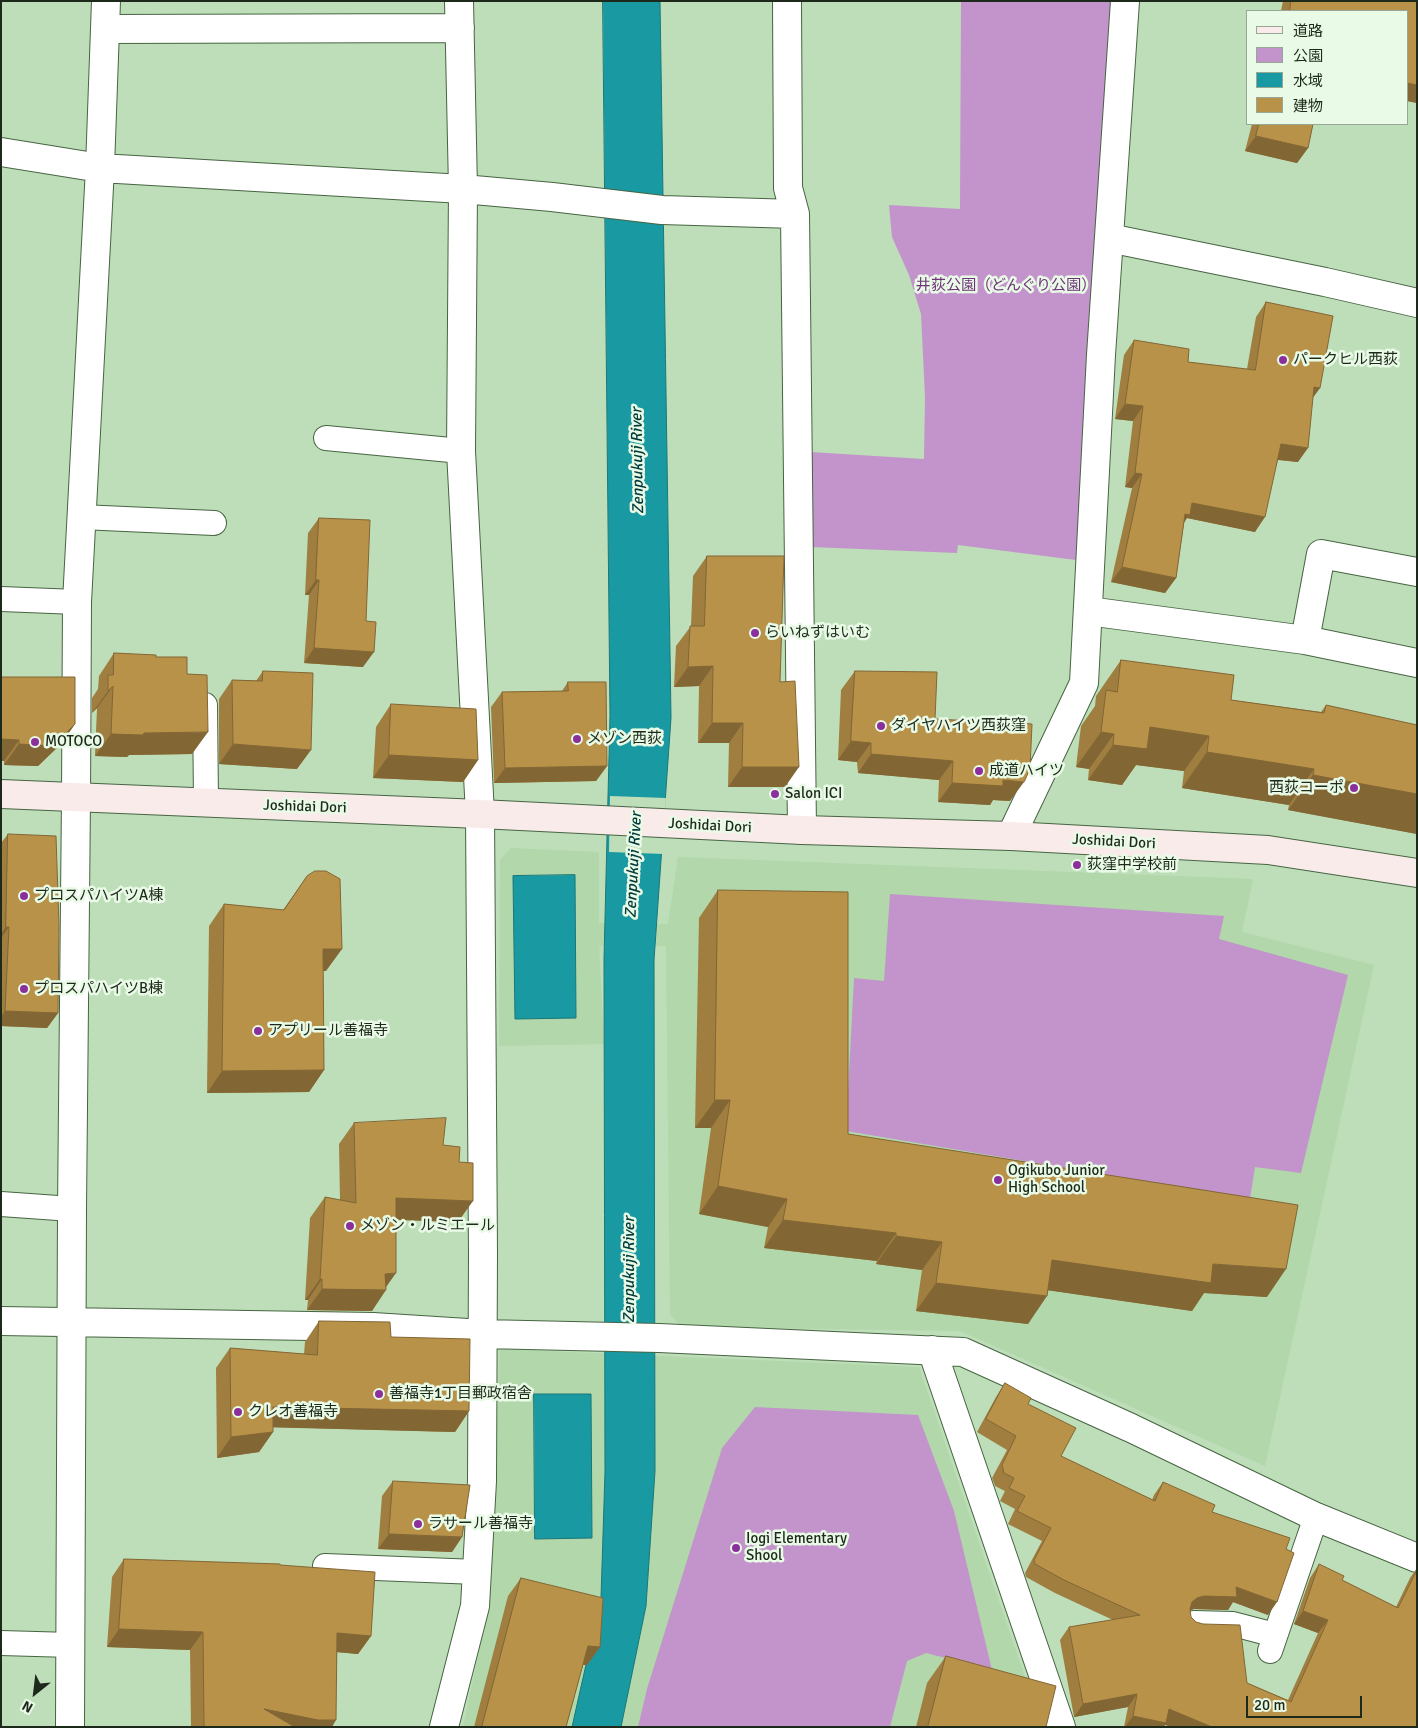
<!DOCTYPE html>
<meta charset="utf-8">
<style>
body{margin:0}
#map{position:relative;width:1418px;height:1728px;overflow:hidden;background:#bddeb8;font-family:Signika,"Noto Sans JP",sans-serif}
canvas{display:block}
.frame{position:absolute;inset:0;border:2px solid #1d2a1b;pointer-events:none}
.legend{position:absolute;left:1246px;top:10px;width:162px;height:115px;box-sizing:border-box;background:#e9fae6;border:1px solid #97a795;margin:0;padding:6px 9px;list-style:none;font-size:15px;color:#1d2a1b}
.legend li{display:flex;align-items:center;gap:10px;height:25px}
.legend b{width:25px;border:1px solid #97a795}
.north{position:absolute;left:10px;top:1668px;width:50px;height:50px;-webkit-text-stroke:4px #e9fae6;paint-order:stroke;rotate:209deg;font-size:14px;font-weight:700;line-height:20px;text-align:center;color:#1d2a1b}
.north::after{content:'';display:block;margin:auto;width:18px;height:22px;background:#1d2a1b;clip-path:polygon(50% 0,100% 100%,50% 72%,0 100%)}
.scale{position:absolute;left:1246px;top:1696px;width:116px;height:22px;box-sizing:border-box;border:2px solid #1d2a1b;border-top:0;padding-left:6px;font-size:15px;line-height:18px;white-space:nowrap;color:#1d2a1b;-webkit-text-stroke:4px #e9fae6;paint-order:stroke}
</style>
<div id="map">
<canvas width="1418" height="1728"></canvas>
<div class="frame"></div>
<ul class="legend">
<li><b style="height:6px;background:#faebeb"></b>道路</li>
<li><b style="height:14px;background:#c294cb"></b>公園</li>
<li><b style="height:14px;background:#1999a1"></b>水域</li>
<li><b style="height:14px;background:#b9924a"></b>建物</li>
</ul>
<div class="north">N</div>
<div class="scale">20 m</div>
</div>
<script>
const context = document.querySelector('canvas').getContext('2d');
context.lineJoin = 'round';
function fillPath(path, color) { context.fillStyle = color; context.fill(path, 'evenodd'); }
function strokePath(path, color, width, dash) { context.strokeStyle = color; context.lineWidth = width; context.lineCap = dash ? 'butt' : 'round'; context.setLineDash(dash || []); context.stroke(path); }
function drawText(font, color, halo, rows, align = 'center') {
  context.font = font + ' Signika,"Noto Sans JP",sans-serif'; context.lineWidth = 5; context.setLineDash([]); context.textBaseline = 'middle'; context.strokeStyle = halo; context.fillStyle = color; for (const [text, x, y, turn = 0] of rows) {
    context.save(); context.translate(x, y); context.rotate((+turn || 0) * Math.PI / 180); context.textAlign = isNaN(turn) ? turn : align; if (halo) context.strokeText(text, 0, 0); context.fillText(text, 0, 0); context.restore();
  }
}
fillPath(new Path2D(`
 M511 848 599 852V923L668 924 678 857 1253 879 1242 932 1374 965 1265 1466 960 1331 681 1327 670 1314 666 946H599L604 1044 499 1046 500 860Z
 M500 1349 919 1367 1042 1727H463L488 1609Z`), '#b1d7aa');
fillPath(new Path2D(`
 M961 1H1117L1082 446 1076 560 958 545 957 553 811 547 810 452 924 459 925 397 921 314 909 275 892 237 889 205 960 209Z
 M890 894 1224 916 1219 939 1348 975 1301 1173 1255 1167 1250 1199 846 1131 854 978 884 981Z
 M755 1407 918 1415 954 1511 992 1670 926 1653 907 1661 890 1727H638L647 1689 722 1448Z`), '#c294cb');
const water = new Path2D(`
 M603 1H660L671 718 654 960 655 1471 646 1606 621 1727H572L601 1598 605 1472 604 959 610 716Z
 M575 875 576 1018 515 1019 513 876Z
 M534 1394H591L592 1538 535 1539Z`);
fillPath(water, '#1999a1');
strokePath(water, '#1a7879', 1);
fillPath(new Path2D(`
 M610 796 666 798 664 854 609 852Z`), '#bddeb8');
const service = new Path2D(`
 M326 438 461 451
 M81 517 214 523
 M1 599 77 602
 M205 705 206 803
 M1 1204 72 1209
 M325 1566 477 1572
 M1194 1623 1233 1624 1275 1635
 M1 1643 71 1645
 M1270 1651 1316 1517`);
const minor = new Path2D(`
 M787 1 788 188 795 214 802 830
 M105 29 460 28
 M1 152 100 168 463 189 552 197 662 210 795 214
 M1109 238 1325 282 1417 303
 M1088 611 1305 640 1417 663
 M1305 640 1321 554 1417 572
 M1011 836 1084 683 1101 355 1125 1
 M1 1321 373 1327 483 1334 659 1338 963 1352 1131 1428 1316 1517 1417 1558
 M932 1350 1061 1727
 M70 1727 72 1209 76 798 77 602 100 168 106 1
 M444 1727 475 1606 482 1481 483 1253 480 814 461 451 463 189 459 1`);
const secondary = new Path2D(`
 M1 794 480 814 802 830 1011 836 1268 850 1417 873`);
strokePath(service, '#476442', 26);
strokePath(minor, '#476442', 30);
strokePath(secondary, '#476442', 30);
strokePath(service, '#fff', 24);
strokePath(minor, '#fff', 28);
strokePath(secondary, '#faebeb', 28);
fillPath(new Path2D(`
 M1283 1H1417V103L1407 101V11H1281Z
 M1252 124H1313L1308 148 1297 163 1245 151Z
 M1266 302 1320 388 1313 397 1298 462 1278 460 1255 532 1187 518 1184 523 1176 578 1165 593 1111 582 1132 488 1125 487 1133 421 1115 419 1124 355 1134 340 1188 362 1247 369 1256 317Z
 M319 518 366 621 363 667 304 663 309 595H305L308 533Z
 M707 556 780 682 785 787H728L729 743H698L699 686 674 687 676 646 691 626 693 576Z
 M114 653 156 657 187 674 192 754 129 755 127 757 95 756 97 708 92 713V698L98 689 99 676Z
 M1121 660 1231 700 1321 712 1326 705 1417 725V834L1288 810 1289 805 1182 788 1184 771 1136 765 1122 785 1088 780 1089 769 1076 767 1081 726 1095 706 1096 696Z
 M263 671 297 769 219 764V699L232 680 256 681Z
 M855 671 935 719 1010 801 993 800 990 805 938 802 939 780 858 773 857 762 838 760 841 690Z
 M1 677 75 724 61 744 38 766 4 765V761H1Z
 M568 682 607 766 596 781 494 783 491 707 502 692 562 691Z
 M391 704 478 760 463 782 373 778 376 727Z
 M8 834 58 1013 47 1028 1 1026V843Z
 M307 876 326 971H323L324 1070 309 1092 207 1093 209 926 224 904 283 910Z
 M718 890 848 1134 1267 1297 1204 1293 1192 1311 1048 1290 1028 1324 916 1311 922 1270 876 1264 877 1261 764 1248 768 1227 699 1214 711 1128H695L699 918Z
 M354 1123 443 1145 459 1162 458 1222 396 1220 386 1287 372 1311 307 1310 308 1300H305L310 1218 325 1197 340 1200 339 1144Z
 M319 1321 391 1337 469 1411 455 1432 273 1427V1432L259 1452 217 1458 216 1368 230 1348 304 1354 305 1342Z
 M1005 1383 1028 1404 1061 1456 1152 1500 1154 1495 1163 1482 1212 1512 1286 1549 1268 1615 1233 1602 1228 1610 1194 1609 1190 1610 1191 1617 1247 1683 1288 1700 1318 1633 1294 1624 1310 1578 1319 1564 1342 1580 1396 1607 1410 1578 1417 1568V1727L1165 1725 1164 1727H1124L1128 1707 1074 1717 1060 1640 1069 1627 1113 1620 1055 1593 1026 1577 1025 1573 1042 1541 1008 1524 1015 1509 1000 1501 1005 1491 995 1486 992 1478 1007 1450 977 1432 996 1397Z
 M393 1481 462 1537 452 1552 378 1549 382 1496Z
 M124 1559 280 1565 371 1636 358 1654 337 1652 332 1727H191L190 1650 107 1647 112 1577Z
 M521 1578 600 1647 587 1665H583L566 1727H474L508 1596Z
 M946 1656 1046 1727H916L927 1683Z`), '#9f7e40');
fillPath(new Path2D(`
 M1407 83 1417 85V103L1407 101Z
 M1256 136 1308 148 1297 163 1245 151Z
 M1314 387 1320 388 1309 403Z
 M1125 404 1143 406 1133 421 1115 419Z
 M1281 444 1308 448 1298 462 1271 459Z
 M1135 473 1142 474 1132 488 1125 487Z
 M1192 503 1265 517 1255 532 1187 518 1179 529 1175 528Z
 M1122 567 1176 578 1165 593 1111 582Z
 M316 580H319L309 595H305Z
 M314 648 374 652 363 667 304 663Z
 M713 666 699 686 674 687 688 667Z
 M113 686 97 708 92 713 108 691Z
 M712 723H743L729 743H698Z
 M75 724 61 744 38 766 4 765 19 744Z
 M1150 727 1209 736 1184 771 1136 765 1122 785 1088 780 1113 745Z
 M208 732 192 754 129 755 127 757 95 756 111 734Z
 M1101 732 1114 734 1089 769 1076 767Z
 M1 739 19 740 4 761H1Z
 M851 741 871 743 857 762 838 760Z
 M233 744 311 750 297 769 219 764Z
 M1207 752 1314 769 1289 805 1182 788Z
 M871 754 953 761 939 780 858 773Z
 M389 755 478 760 463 782 373 778Z
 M607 766 596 781 494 783 505 768Z
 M742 767H799L785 787H728Z
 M1313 775 1417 794V834L1288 810Z
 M1003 780 1024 782 1010 801 993 800 990 805 938 802 952 783Z
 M6 927H9L1 938V934Z
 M323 949H342L326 971H308Z
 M5 1011 58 1013 47 1028 1 1026V1017Z
 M324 1070 309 1092 207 1093 222 1071Z
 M715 1100H730L711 1128H695Z
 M718 1186 787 1199 768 1227 699 1214Z
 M396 1198 473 1201 458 1222 381 1219Z
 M783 1220 896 1233 877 1261 764 1248Z
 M896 1236 942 1242 922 1270 876 1264Z
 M1052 1260 1213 1264 1286 1269 1267 1297 1204 1293 1192 1311 1032 1288Z
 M396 1273 384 1290H386L372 1311 307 1310 322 1289 385 1274Z
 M320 1279H322L308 1300H305Z
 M936 1283 1047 1296 1028 1324 916 1311Z
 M273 1407 469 1411 455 1432 259 1427Z
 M273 1432 259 1452 217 1458 231 1437Z
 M389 1534 462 1537 452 1552 378 1549Z
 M1236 1587 1277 1602 1268 1615 1233 1602 1228 1610 1194 1609 1188 1611 1192 1602 1197 1598Z
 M1303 1611 1328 1620 1318 1633 1294 1624Z
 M119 1629 203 1632 190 1650 107 1647Z
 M337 1633 371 1636 358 1654 324 1651Z
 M588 1646 600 1647 587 1665 575 1664Z
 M1137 1694 1128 1707 1074 1717 1083 1704Z
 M264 1709 336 1720 332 1727H252Z
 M1169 1709 1212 1727H1171L1165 1725 1164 1727H1125L1133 1716Z`), '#826634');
const building = new Path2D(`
 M1291 1H1417V85L1407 83V11H1290Z
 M1259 124H1313L1308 148 1256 136Z
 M1266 302 1333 316 1320 388 1314 387 1308 448 1281 444 1265 517 1192 503 1190 515 1185 514 1176 578 1122 567 1142 474 1135 473 1143 406 1125 404 1134 340 1189 349 1188 362 1255 370Z
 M319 518 370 520 366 621 376 622 374 652 314 648 319 580H316Z
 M707 556H784L780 682 795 681 799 767H742L743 723H712L713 666 688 667 690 626H704Z
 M114 653 156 655V657H187V674L207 675 208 732 144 733 143 735 111 734 113 686 108 691V675H113Z
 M1121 660 1234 675 1231 700 1324 713 1326 705 1417 725V794L1313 775 1314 769 1207 752 1209 736 1150 727 1147 749 1113 745 1114 734 1101 732 1106 690 1117 692Z
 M263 671 313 673 311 750 233 744 232 680 262 681Z
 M855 671 937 672 935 719 1032 724 1030 769 1024 782 1003 780V786L952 783 953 761 871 754V743L851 741Z
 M1 677H75V724L53 746 19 744V740L1 739Z
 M568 682H606L607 766 505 768 502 692 568 691Z
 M391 704 476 709 478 760 389 755Z
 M8 834 56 836 59 926 58 1013 5 1011 9 927H6Z
 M315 871H326L340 879 342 949H323L324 1070 222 1071 224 904 284 910 307 876Z
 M718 890 848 892V1134L1298 1205 1286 1269 1213 1264 1211 1283 1052 1260 1047 1296 936 1283 942 1242 896 1236V1233L783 1220 787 1199 718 1186 730 1100H715Z
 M446 1118 443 1145 460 1147 459 1162 473 1163V1201L396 1198V1273L385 1274 386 1290 322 1289V1279H320L325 1197 356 1203 354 1123Z
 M319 1321 390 1322 391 1337 470 1339 469 1411 273 1407V1432L231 1437 230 1348 317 1355Z
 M1005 1383 1031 1398 1028 1404 1076 1428 1061 1456 1155 1501 1163 1482 1215 1505 1212 1512 1290 1538 1286 1549 1294 1553 1277 1602 1236 1587 1237 1597 1204 1596 1197 1598 1192 1602 1190 1609 1191 1617 1196 1622 1203 1624 1240 1625 1247 1683 1291 1702 1328 1620 1303 1611 1319 1564 1344 1576 1342 1580 1398 1608 1417 1570V1727H1212L1169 1709 1166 1723 1133 1716 1137 1694 1083 1704 1069 1627 1140 1615 1064 1580 1035 1564 1034 1560 1051 1528 1017 1511 1025 1496 1009 1488 1014 1478 1004 1473 1002 1465 1016 1436 986 1419Z
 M393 1481 470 1485 462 1537 389 1534Z
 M124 1559 280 1564V1565L375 1572 371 1636 337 1633 336 1720H318L264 1709 295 1727H204L203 1632 119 1629Z
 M521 1578 603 1598 600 1647 588 1646 566 1727H482Z
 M946 1656 1056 1686 1046 1727H928Z`);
fillPath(building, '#b9924a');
strokePath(building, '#826634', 1);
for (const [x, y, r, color] of [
 [1283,360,5,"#8a2f9b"],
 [755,633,5,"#8a2f9b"],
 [881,726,5,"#8a2f9b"],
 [577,739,5,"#8a2f9b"],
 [35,742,5,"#8a2f9b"],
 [979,771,5,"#8a2f9b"],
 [1354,788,5,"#8a2f9b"],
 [775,794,5,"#8a2f9b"],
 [1077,865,5,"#8a2f9b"],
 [24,896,5,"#8a2f9b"],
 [24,989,5,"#8a2f9b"],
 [258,1031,5,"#8a2f9b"],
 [998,1180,5,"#8a2f9b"],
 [350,1226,5,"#8a2f9b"],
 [379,1394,5,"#8a2f9b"],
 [238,1412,5,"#8a2f9b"],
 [418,1524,5,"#8a2f9b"],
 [736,1548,5,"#8a2f9b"]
]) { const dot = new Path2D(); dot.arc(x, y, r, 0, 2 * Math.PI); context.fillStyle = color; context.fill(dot); strokePath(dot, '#e9fae6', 2); }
drawText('15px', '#70337b', '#e9fae6', [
 ["井荻公園（どんぐり公園）",1006,286]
]);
drawText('15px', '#1d2a1b', '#e9fae6', [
 ["パークヒル西荻",1293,360],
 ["らいねずはいむ",765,633],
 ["ダイヤハイツ西荻窪",891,726],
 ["メゾン西荻",587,739],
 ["MOTOCO",45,742],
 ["成道ハイツ",989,771],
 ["西荻コーポ",1344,788,"right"],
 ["Salon ICI",785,794],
 ["荻窪中学校前",1087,865],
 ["プロスパハイツA棟",34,896],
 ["プロスパハイツB棟",34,989],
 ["アプリール善福寺",268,1031],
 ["Ogikubo Junior",1008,1171],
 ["High School",1008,1188],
 ["メゾン・ルミエール",360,1226],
 ["善福寺1丁目郵政宿舎",389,1394],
 ["クレオ善福寺",248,1412],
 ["ラサール善福寺",428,1524],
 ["Iogi Elementary",746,1539],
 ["Shool",746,1556]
], 'left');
drawText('15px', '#1d2a1b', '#e9fae6', [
 ["Joshidai Dori",305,807,2],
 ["Joshidai Dori",710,826,3],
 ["Joshidai Dori",1114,842,3]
]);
drawText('italic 16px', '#023a3d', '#e9fae6', [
 ["Zenpukuji River",638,461,-91],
 ["Zenpukuji River",634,865,-87],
 ["Zenpukuji River",630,1270,-90]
]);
</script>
